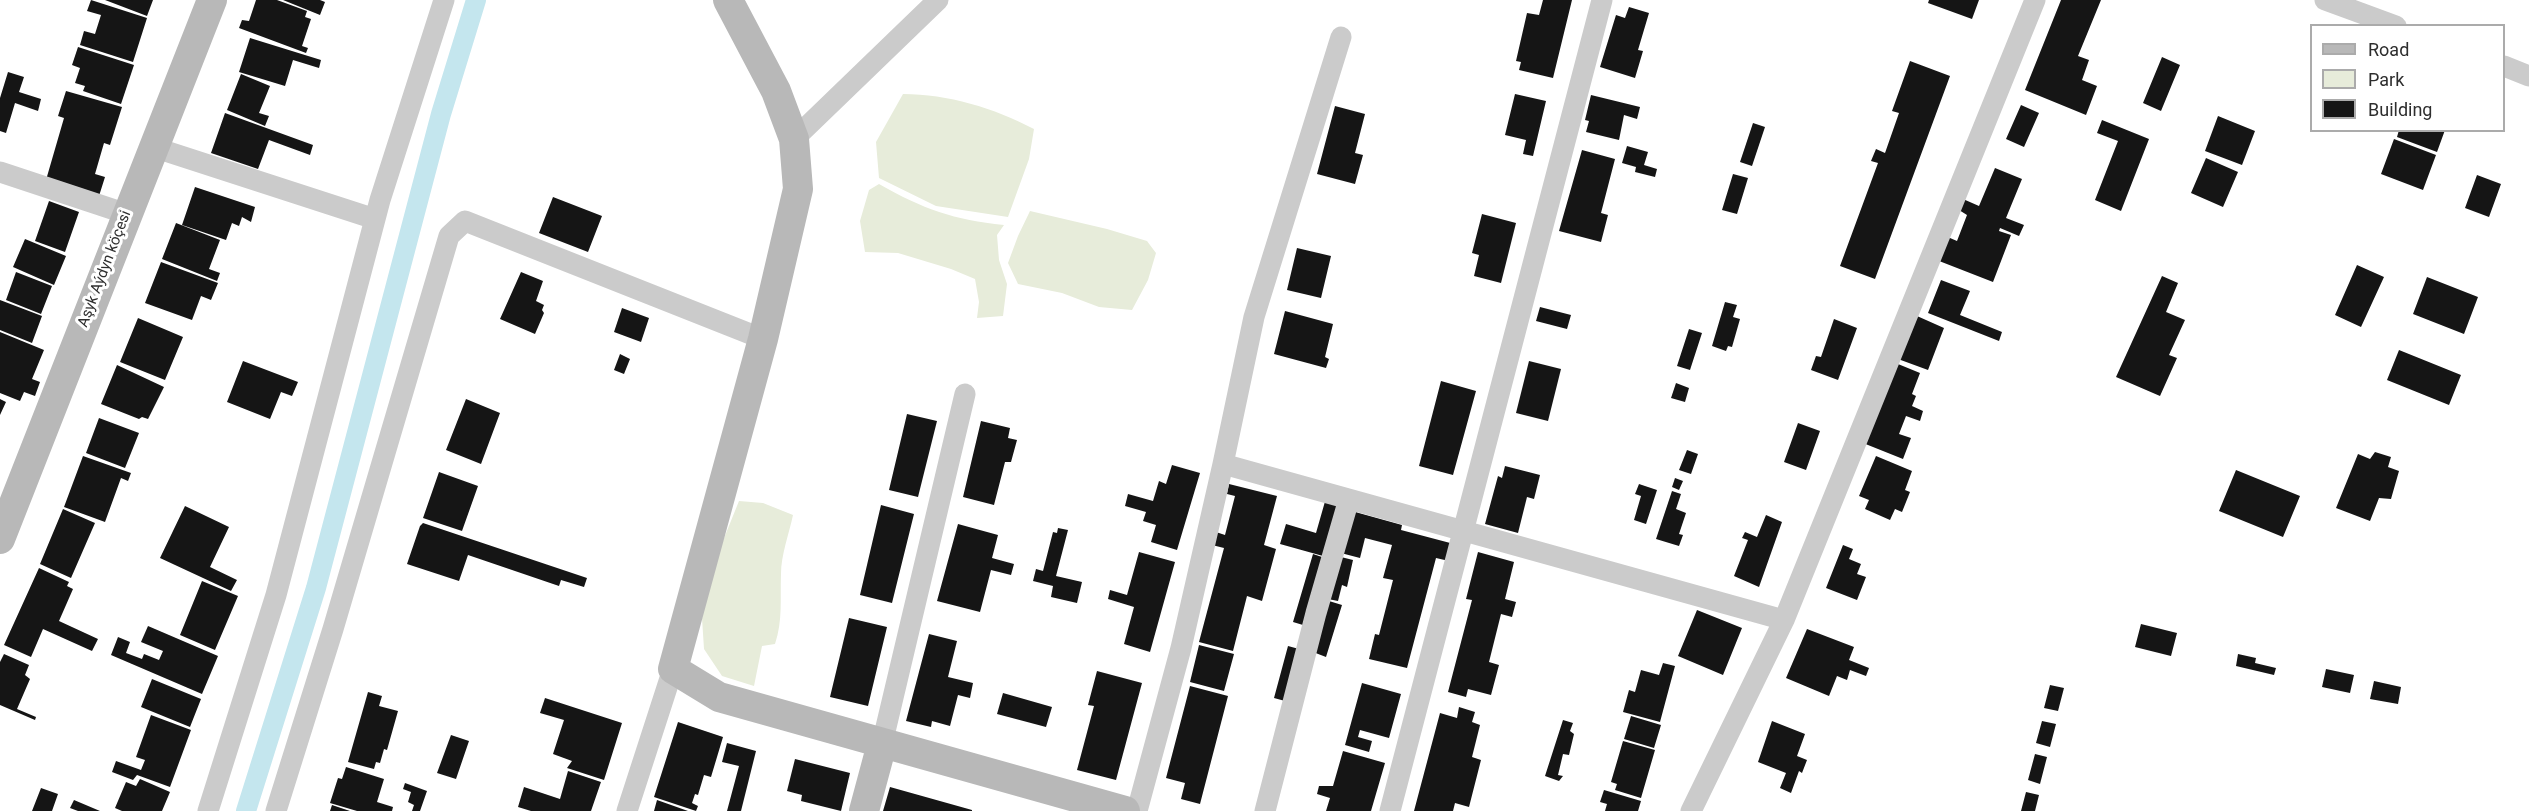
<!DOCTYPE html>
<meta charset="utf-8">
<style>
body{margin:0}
#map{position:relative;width:2529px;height:811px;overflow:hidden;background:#fff;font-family:Roboto,sans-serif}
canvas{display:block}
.legend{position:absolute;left:2310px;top:24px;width:195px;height:108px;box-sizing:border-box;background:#fff;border:2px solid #ababab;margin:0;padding:8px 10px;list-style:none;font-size:18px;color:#2e2e2e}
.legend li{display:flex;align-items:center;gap:12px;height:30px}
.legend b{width:30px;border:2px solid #ababab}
</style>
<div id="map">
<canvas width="2529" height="811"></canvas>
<ul class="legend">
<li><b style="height:8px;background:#b8b8b8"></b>Road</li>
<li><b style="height:16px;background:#e7ecda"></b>Park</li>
<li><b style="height:16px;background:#151515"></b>Building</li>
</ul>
</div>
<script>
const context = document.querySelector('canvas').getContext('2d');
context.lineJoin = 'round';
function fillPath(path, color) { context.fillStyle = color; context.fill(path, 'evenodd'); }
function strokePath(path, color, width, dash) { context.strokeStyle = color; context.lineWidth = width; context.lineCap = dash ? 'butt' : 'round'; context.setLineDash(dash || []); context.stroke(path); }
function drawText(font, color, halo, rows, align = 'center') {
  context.font = font + ' Roboto,sans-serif'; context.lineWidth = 6; context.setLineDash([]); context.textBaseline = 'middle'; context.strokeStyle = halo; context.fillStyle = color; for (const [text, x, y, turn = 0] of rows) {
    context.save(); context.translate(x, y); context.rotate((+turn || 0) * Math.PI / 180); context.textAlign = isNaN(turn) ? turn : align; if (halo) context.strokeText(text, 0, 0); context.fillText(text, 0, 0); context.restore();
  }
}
fillPath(new Path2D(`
 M903 94C948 94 994 108 1034 129L1029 159 1008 217 936 206 879 178 876 142Z
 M879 184C923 209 954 220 1004 225L997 235 999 260 1007 284 1003 316 977 318 979 302 975 279 951 269 898 253 865 252 860 221 869 190Z
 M1030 211 1107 229 1147 241 1156 253 1148 280 1132 310 1099 307 1062 293 1018 284 1008 263 1018 236Z
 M739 501 763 503 793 515C789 534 781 555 781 574 780 599 783 620 775 644L762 646 754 686 722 676 704 649 702 618 716 558Z`), '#e7ecda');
strokePath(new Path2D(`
 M246 811 316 588 441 114 476 0`), '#c4e6ee', 20);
fillPath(new Path2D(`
 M91 0 147 18 133 62 80 45 84 31 95 34 101 15 87 11Z
 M105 0H153L147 16Z
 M256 0H277L307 11 305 17 311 19 302 46 308 48 306 53 239 28 242 20 249 21Z
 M283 0H320L325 2 320 15Z
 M1543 0H1572L1553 78 1519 70 1521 62 1516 61 1527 13 1539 15Z
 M1929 0H1979L1972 19 1928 3Z
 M2061 0H2101L2078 56 2089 60 2082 80 2097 86 2086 115 2025 90Z
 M1629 7 1649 13 1638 50 1643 51 1635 78 1600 67 1616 15 1625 18Z
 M250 38 321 60 319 68 293 60 285 86 239 72Z
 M78 47 134 65 121 104 83 91 85 86 75 83 80 68 72 65Z
 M2162 57 2180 65 2161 111 2143 103Z
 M1910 61 1950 76 1875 279 1840 266 1878 163 1871 161 1876 149 1885 153 1899 113 1892 111Z
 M8 72 24 77 19 92 41 99 38 111 15 103 6 133 0 131V98Z
 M241 74 270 86 259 113 269 116 265 126 227 110Z
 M66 91 122 107 110 145 104 143 95 174 105 177 99 196 46 180 64 118 58 116Z
 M1515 94 1546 101 1533 156 1523 154 1526 140 1505 135Z
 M1591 95 1640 107 1637 119 1624 115 1619 140 1586 132 1589 121 1585 120Z
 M2021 105 2039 113 2024 147 2006 139Z
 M1335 106 1365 114 1355 153 1363 155 1355 184 1317 174Z
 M225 113 313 145 310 155 269 140 258 169 211 153Z
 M2218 116 2255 131 2242 165 2205 151Z
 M2102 120 2149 139 2121 211 2095 200 2118 141 2097 133Z
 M1753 123 1765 127 1752 166 1740 162Z
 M2399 130H2445L2437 152 2397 137Z
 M2394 139 2436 155 2423 190 2381 174Z
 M1627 146 1648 152 1644 165 1657 169 1655 177 1635 172 1636 167 1622 163Z
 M1582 150 1615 159 1601 213 1608 215 1601 242 1559 231Z
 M2206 158 2238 172 2223 207 2191 193Z
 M1995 168 2022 179 2006 218 2024 225 2019 236 2000 228 1999 231 2011 235 1993 282 1934 259 1943 235 1957 241 1967 215 1959 210 1963 199 1979 206Z
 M1733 174 1748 178 1737 214 1722 210Z
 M2477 175 2501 184 2489 217 2465 208Z
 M195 187 255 207 251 222 242 217 239 226 232 223 226 240 182 225Z
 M553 197 602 216 588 252 539 233Z
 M49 201 79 212 65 252 35 241Z
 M1482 214 1516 223 1501 283 1474 276 1479 255 1472 253Z
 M176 223 220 240 209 269 220 273 217 281 162 259Z
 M25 239 66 256 54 285 13 267Z
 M1297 248 1331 256 1321 298 1287 290Z
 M161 262 218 283 211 300 201 296 192 320 145 303Z
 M2357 265 2384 277 2361 327 2335 315Z
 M16 272 52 286 41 314 6 300Z
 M521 272 543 281 536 301 544 305 542 310 544 313 535 334 500 319Z
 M2162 276 2178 283 2166 312 2185 320 2169 355 2177 358 2160 396 2116 377Z
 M2427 277 2478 297 2464 334 2413 314Z
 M1941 280 1970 291 1960 315 2002 332 1999 341 1928 313Z
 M0 300 42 316 32 343 0 330Z
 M1725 302 1737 305 1733 317 1740 319 1732 347 1728 346 1726 351 1712 346Z
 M1540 307 1571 315 1567 329 1536 321Z
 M622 308 649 318 641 342 614 332Z
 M1285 311 1333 324 1325 357 1329 359 1326 368 1274 354Z
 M1917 316 1944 328 1928 370 1898 359Z
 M138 318 183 337 165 380 120 362Z
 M1834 319 1857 328 1838 380 1811 370 1816 356 1821 357Z
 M1689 329 1702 333 1690 370 1677 366Z
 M0 332 44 350 32 379 40 382 35 396 24 392 20 401 0 393Z
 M2399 350 2461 375 2449 405 2387 380Z
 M620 354 630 359 624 374 614 370Z
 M243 361 298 382 292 396 281 392 270 419 227 402Z
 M1529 361 1561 369 1548 421 1516 413Z
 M1898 364 1920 373 1912 394 1916 396 1912 406 1923 411 1920 421 1906 416 1899 434 1911 438 1903 459 1863 443Z
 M117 365 164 387 148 419 142 417 139 419 101 404Z
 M1441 381 1476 391 1453 475 1419 466Z
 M1676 383 1689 388 1685 402 1671 398Z
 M0 399 6 402 0 415Z
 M466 399 500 413 481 464 446 450Z
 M907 414 937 421 918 497 889 490Z
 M99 418 139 433 125 468 86 453Z
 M981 421 1010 428 1008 438 1017 440 1011 462H1005L994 505 963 497Z
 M1798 423 1820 431 1806 470 1784 462Z
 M1687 450 1698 454 1691 474 1679 470Z
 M2375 452 2391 457 2388 467 2399 471 2391 499 2379 498 2370 521 2336 508 2358 454 2370 459Z
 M83 456 131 473 128 481 121 478 105 522 64 507Z
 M1876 456 1912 471 1905 490 1910 492 1902 512 1895 509 1890 520 1865 509 1869 500 1859 496Z
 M1172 465 1200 473 1177 550 1151 542 1156 525 1143 521 1146 512 1125 506 1128 494 1153 501 1159 481 1166 484Z
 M1505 466 1540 475 1534 499 1527 497 1518 533 1485 524 1498 476 1502 478Z
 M2236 470 2300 496 2283 537 2219 511Z
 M439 472 478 486 462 531 423 518Z
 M1675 478 1683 481 1679 490 1672 487Z
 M1229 484 1277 496 1264 545 1276 549 1262 601 1247 596 1233 651 1199 642 1224 548 1212 545 1216 532 1225 535 1235 496 1227 494Z
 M1639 484 1657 490 1646 524 1634 520 1641 496 1635 494Z
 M1672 491 1681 494 1676 509 1686 513 1679 534 1683 535 1679 546 1656 539Z
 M1326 498 1339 501 1323 556 1280 544 1286 524 1316 533Z
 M881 505 914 514 892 603 860 595Z
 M185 506 229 527 210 567 237 580 231 591 160 558Z
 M63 509 95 523 71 578 40 564Z
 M1348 510 1402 525 1401 530 1454 544 1449 561 1436 558 1407 668 1369 659 1375 634 1379 635 1393 580 1383 578 1392 545 1365 538 1360 558 1337 552Z
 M1766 515 1782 522 1759 587 1734 576 1748 540 1742 538 1745 532 1757 537Z
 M423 523 587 578 584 587 561 580 559 586 468 555 459 581 407 564 420 526Z
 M958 524 998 535 992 558 1014 564 1011 575 991 570 980 612 937 601Z
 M1058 528 1068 530 1056 576 1082 582 1077 603 1051 597 1053 586 1033 581 1036 569 1043 571 1053 532 1057 533Z
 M1843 545 1853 549 1849 559 1861 564 1857 574 1866 577 1857 600 1826 588Z
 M1139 552 1175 562 1150 652 1124 644 1134 607 1108 599 1110 590 1127 595Z
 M1478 552 1514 562 1505 599 1516 602 1512 617 1501 614 1489 662 1499 665 1491 695 1468 689 1466 697 1448 692 1472 600 1466 599Z
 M1313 554 1322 557 1303 625 1293 622Z
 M1337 556 1353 560 1347 587 1342 585 1338 601 1328 599Z
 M39 568 69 582 67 586 73 589 59 621 98 639 92 651 43 629 31 657 4 645Z
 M202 581 238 596 215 650 180 635Z
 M1329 601 1342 605 1326 657 1313 652Z
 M1697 610 1742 628 1723 675 1678 656Z
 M849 618 887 627 868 706 830 697Z
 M2141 624 2177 633 2171 656 2135 647Z
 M148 626 218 656 202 694 111 655 118 637 130 642 126 653 142 659 144 654 159 660 163 651 141 642Z
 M1807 629 1854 647 1849 660 1869 668 1866 676 1850 670 1847 680 1837 676 1829 696 1786 678Z
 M929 634 957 641 948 677 973 683 970 698 958 695 950 726 932 721 931 727 906 721Z
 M1199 645 1234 654 1224 691 1190 682Z
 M1288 646 1299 649 1285 701 1274 698Z
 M4 654 29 665 25 675 30 679 17 709 36 717 35 720 0 705V662Z
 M2238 654 2256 658 2255 663 2276 668 2274 675 2236 666Z
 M1663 663 1675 666 1660 722 1623 712 1629 690 1635 692 1641 670 1659 675Z
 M2326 669 2354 675 2350 693 2322 687Z
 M1097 671 1142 683 1116 780 1077 770 1094 706 1088 705Z
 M152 679 201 699 190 727 141 707Z
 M2374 681 2401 687 2398 704 2370 699Z
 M1362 683 1401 694 1389 738 1360 730 1358 737 1372 741 1369 752 1345 745Z
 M2050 685 2064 688 2058 711 2044 708Z
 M1190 686 1228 696 1200 804 1181 799 1185 783 1166 778Z
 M368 692 382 696 379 706 398 711 387 750 384 749 380 763 376 762 374 769 348 762Z
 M1003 693 1052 707 1046 727 997 714Z
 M545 698 622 723 604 780 567 768 572 761 553 754 564 720 540 713Z
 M1459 707 1475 712 1472 722 1480 725 1472 757 1481 760 1469 807 1455 803 1453 811H1414L1440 713 1457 718Z
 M151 715 191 730 170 787 137 775 133 780 112 772 116 761 141 770 145 760 136 757Z
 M1631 716 1661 725 1654 748 1624 739Z
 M1563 720 1573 723 1570 731 1574 734 1569 755 1563 754 1558 775 1563 776 1559 781 1545 776Z
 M1772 721 1805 734 1797 756 1807 760 1802 773 1799 771 1791 793 1780 788 1786 773 1758 762Z
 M2042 721 2056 724 2050 747 2036 743Z
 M678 722 723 737 711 777 704 775 698 795 695 794 692 803 698 806 696 811 654 797Z
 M451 735 469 741 456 779 437 773Z
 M1623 741 1655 750 1641 798 1615 790 1617 784 1611 782Z
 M727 743 756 751 741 811H727L739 766 722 762Z
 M1343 751 1385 763 1371 811H1326L1330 798 1317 794 1319 786H1333Z
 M2035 754 2047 757 2040 784 2028 780Z
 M795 759 850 773 841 811 801 801 802 795 787 791Z
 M346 767 384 779 377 802 393 807 392 811H357L330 803 338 778 342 779Z
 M568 771 601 782 591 811H531L518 807 524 787 560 799Z
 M140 779 170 792 162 811H122L115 808 126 782 136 786Z
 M405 783 427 791 420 811H412L414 805 408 802 411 792 403 789Z
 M890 787 972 810V811H883Z
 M41 788 58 794 52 811H32Z
 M1604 790 1641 801 1638 811H1605L1607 804 1600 802Z
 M2026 792 2039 795 2035 811H2021Z
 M74 800 100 811H78L70 808Z
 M657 800 688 811H654Z
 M332 805 350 811H330Z`), '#151515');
strokePath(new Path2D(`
 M2325 0 2396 26
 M2504 66 2529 76
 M794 139 938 0
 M153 147 375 219
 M0 172 127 214
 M1223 464 1784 620
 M882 744 965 394
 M208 811 276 595 380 200 444 0
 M276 811 333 629 449 236 465 221 763 339
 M627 811 673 669
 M1137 811 1181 648 1223 464 1254 317 1341 37
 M1265 811 1316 613 1349 499
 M1390 811C1463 541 1531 270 1602 0
 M1691 811 1784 620 2035 0`), '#cbcbcb', 21);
strokePath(new Path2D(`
 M728 0 776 91 794 139 798 189 763 339 673 669 719 697 1125 811
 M0 539 212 0
 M864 811 882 744`), '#b8b8b8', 30);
drawText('15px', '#2e2e2e', '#fff', [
 ["Aşyk Aýdyn köçesi",105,269,-69]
]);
</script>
